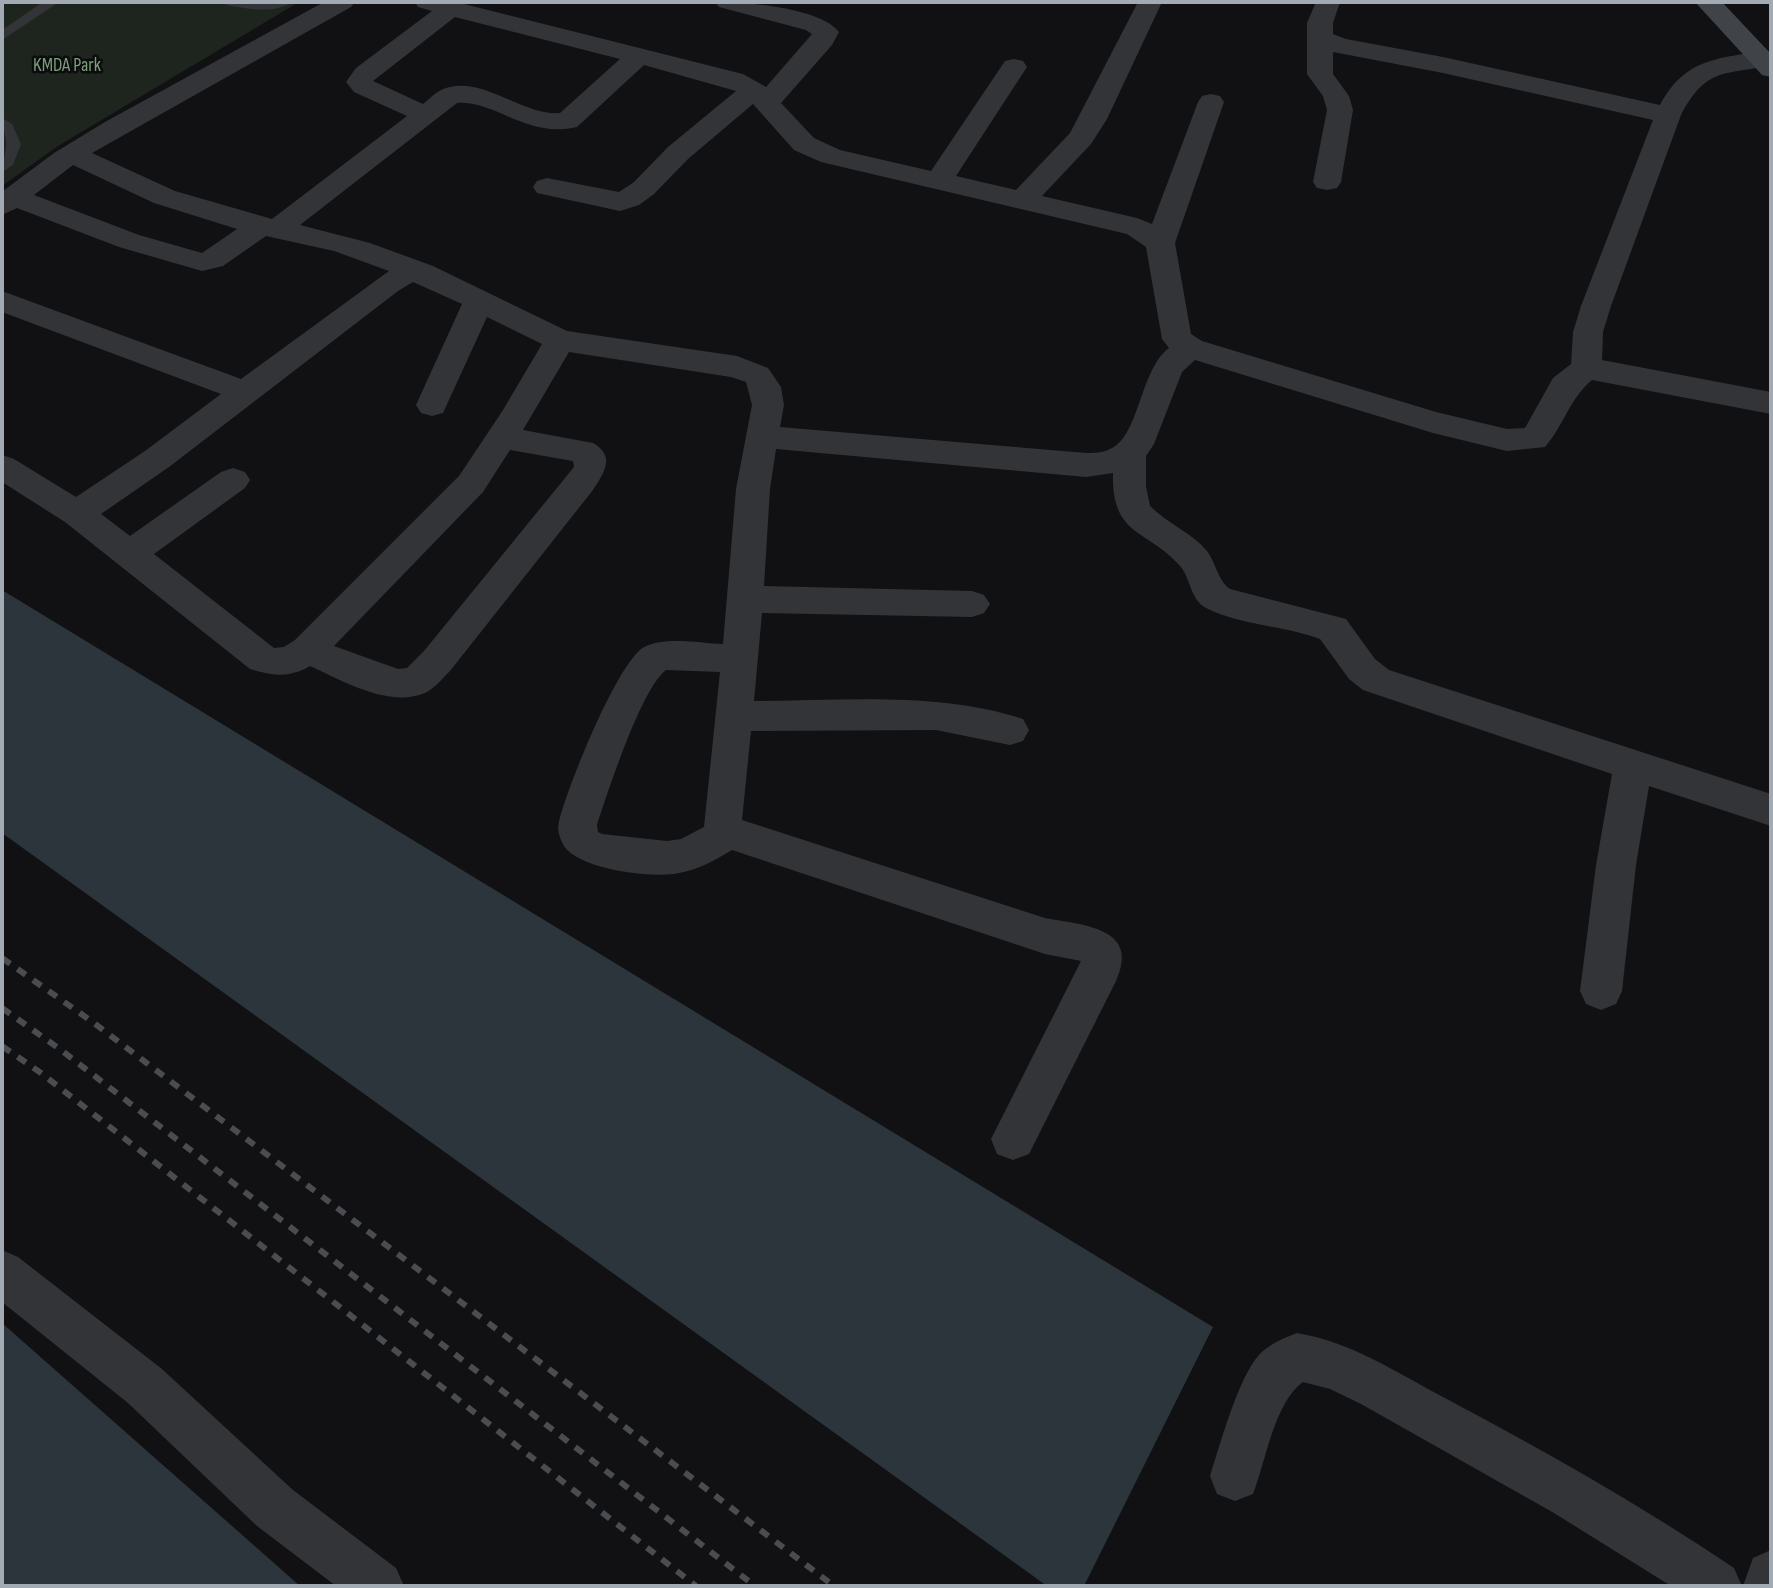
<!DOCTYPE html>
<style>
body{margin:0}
#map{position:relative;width:1773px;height:1588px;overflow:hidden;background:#111113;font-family:"Sofia Sans Condensed",sans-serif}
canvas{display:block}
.frame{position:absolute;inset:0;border:4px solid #a2aab4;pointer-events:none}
</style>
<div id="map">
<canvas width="1773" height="1588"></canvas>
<div class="frame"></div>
</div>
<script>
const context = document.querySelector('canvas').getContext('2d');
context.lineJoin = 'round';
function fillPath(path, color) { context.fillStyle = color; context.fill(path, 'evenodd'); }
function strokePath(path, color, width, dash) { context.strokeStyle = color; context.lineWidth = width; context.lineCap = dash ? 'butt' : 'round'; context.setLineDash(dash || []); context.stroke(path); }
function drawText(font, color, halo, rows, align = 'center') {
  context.font = font + ' "Sofia Sans Condensed",sans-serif'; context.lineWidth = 5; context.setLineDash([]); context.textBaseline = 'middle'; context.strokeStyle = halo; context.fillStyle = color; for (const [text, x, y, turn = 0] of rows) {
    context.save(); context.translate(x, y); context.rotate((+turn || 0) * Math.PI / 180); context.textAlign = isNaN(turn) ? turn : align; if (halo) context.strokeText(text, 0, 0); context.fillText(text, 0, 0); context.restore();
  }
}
fillPath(new Path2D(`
 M2 2H299L58 146 2 186Z`), '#1d251e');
fillPath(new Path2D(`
 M2 590 1213 1327 1084 1586H1047L2 833Z
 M2 1323 300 1586H2Z`), '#2b353b');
fillPath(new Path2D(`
 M43 2H59L2 40V30Z
 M225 2H292C276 14 246 9 227 5Z
 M2 118 12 124 21 144 13 165 2 172C2 161 7 152 6 141 5 132 2 127 2 118Z`), '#323438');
fillPath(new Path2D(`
 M324 2H355L351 7 92 153 175 191 272 219 407 116 354 92 346 82 356 68 432 11 418 7 415 2H456L743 74 766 87 812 34 806 30 719 7 715 2C743 1 822 8 839 32L832 45 781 103 814 138 840 150 931 171 1005 61 1014 59 1023 61 1027 67 956 176 1016 190 1070 133 1138 2H1162L1107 119 1091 144 1042 196 1137 218 1152 224 1198 102 1202 96 1211 94 1220 96 1224 102 1175 243 1191 334 1202 341 1436 412 1507 429 1525 428 1553 378 1571 364 1573 332 1581 306 1653 120 1443 73 1333 52V74L1349 96 1353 110 1341 182 1337 188 1327 190 1317 188 1313 182 1327 110 1323 96 1307 74V23L1316 2H1340L1333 23V34L1346 39 1443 57 1660 105C1685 59 1715 59 1762 51L1771 53V65C1724 76 1707 66 1681 115L1611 306 1603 332 1602 360 1771 392V414L1592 380C1570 398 1564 425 1545 447L1507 451 1433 433 1195 360 1182 372 1154 444 1146 456V486L1150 506C1167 523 1192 533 1207 551 1216 563 1218 581 1230 589L1346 619 1375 659 1389 670 1771 794V826L1649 786 1636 865 1622 991 1616 1004 1601 1010 1586 1004 1580 991 1596 865 1612 774 1363 690 1349 679 1320 639C1283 625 1242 626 1206 608 1190 599 1191 580 1181 567 1149 529 1111 538 1113 473L1086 477 776 449 770 489 764 586 972 591 984 595 990 604 984 613 972 617 762 613 754 701C843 701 937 691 1023 719L1029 730 1023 741 1010 745 936 730 751 731 742 820 1045 918C1082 925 1141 927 1116 981L1029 1154 1013 1160 997 1154 991 1139 1081 961 1045 954 732 850C715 860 698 870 679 873 654 879 571 869 562 842 559 836 557 828 559 822 567 788 617 663 644 647 665 636 700 643 723 644L736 489 752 405 746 382 731 377 569 352 523 430 593 443C616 456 604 473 593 490L450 671C442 679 435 688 425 693 389 708 343 681 310 666 290 678 272 676 250 669L65 522 2 482V455L14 459 76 497 145 451 221 394 2 312V291L241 379 389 271 334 251 266 236 223 266 202 271 119 247 17 208 2 215 3 191 54 153 105 122ZM455 17 620 59 560 113C521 116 480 72 441 90 435 93 429 99 423 104L373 81ZM644 65 736 91 668 147 634 182 619 192 547 178 537 181 533 187 537 193 620 211 639 205 654 194 688 159 753 104 794 150 821 162 1127 234 1146 247 1162 339 1169 348C1139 370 1140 439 1108 450 1101 453 1093 453 1086 453L780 427 784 405 781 387 768 368 737 356 567 331 433 266 370 243 300 225 457 103C496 100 526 139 577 127ZM73 165 154 203 237 229 202 253 139 235 34 195ZM413 282 462 304 416 405 421 413 432 416 443 413 487 317 542 344 503 410 459 476 295 640 284 647 274 648 154 554 245 488 250 480 245 472 233 468 221 472 130 536 101 514 169 467 398 291ZM510 450 573 461 574 467 424 651 407 668 398 669 334 646 483 492ZM666 670 720 672 704 827 681 839 667 841 602 834 598 832 597 825C608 792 641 689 666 670Z
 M2 1250 18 1257 162 1369 293 1490 396 1568 404 1586H336L257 1526 128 1403 2 1302Z
 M1297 1333C1351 1342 1396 1372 1443 1397 1543 1450 1641 1505 1734 1568L1742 1586H1671L1554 1513 1361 1404 1330 1389 1303 1382C1274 1403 1266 1461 1253 1494L1235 1501 1217 1494 1210 1476C1220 1445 1238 1378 1259 1355 1269 1344 1284 1338 1297 1333Z
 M1771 1550V1586H1743L1753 1558Z`), '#323438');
fillPath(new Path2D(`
 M1695 2H1722L1771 54V77L1762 75Z`), '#404348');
strokePath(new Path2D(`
 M2 958 94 1023 834 1586
 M2 1008 61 1050 755 1586
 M2 1046 41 1073 696 1586`), '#494c51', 6, [10, 9]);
drawText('19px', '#7b9f79', '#0c0c0e', [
 ["KMDA Park",67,66]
]);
</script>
